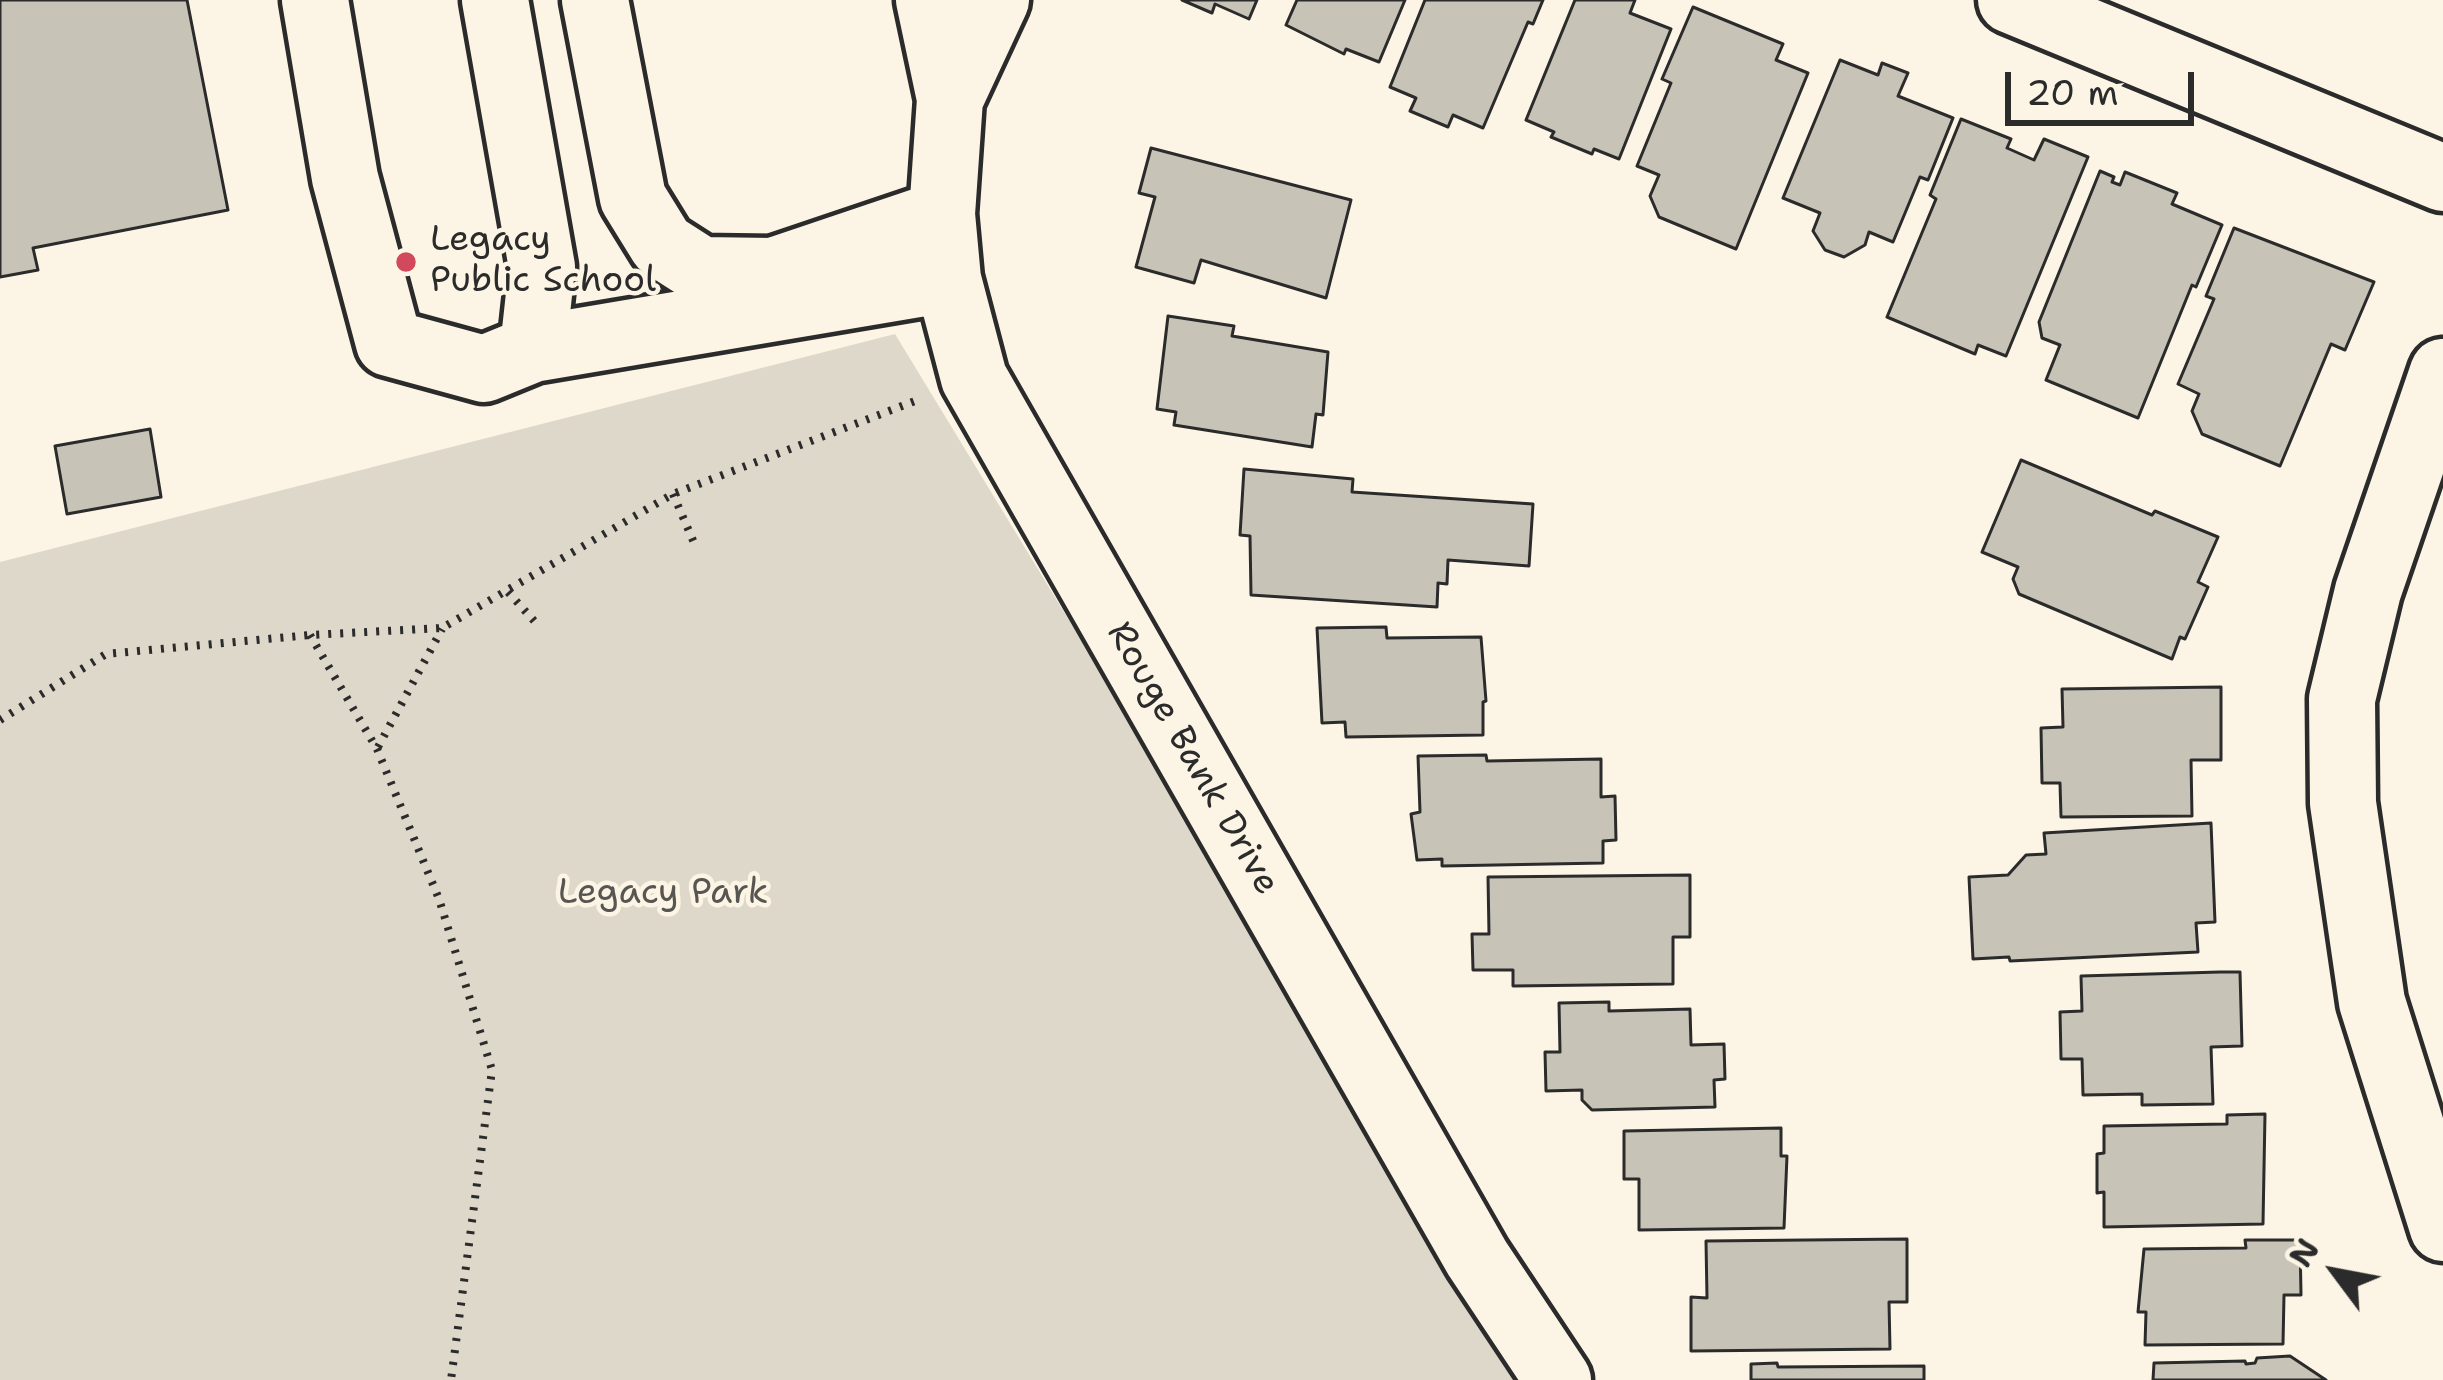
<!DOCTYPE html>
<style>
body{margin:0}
#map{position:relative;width:2443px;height:1380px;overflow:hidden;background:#fcf5e5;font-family:"Shantell Sans",sans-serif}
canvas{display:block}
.north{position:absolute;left:2275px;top:1212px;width:120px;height:120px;-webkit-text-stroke:9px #fcf5e5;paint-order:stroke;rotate:302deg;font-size:33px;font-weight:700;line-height:48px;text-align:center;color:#2b2b2b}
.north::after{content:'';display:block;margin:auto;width:42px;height:54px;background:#2b2b2b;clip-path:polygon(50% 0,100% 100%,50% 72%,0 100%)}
.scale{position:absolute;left:2005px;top:72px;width:189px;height:54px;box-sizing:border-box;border:6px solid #2b2b2b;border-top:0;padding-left:15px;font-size:36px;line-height:42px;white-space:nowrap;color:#2b2b2b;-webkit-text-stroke:9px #fcf5e5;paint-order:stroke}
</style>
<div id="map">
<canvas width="2443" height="1380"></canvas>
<div class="north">N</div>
<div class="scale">20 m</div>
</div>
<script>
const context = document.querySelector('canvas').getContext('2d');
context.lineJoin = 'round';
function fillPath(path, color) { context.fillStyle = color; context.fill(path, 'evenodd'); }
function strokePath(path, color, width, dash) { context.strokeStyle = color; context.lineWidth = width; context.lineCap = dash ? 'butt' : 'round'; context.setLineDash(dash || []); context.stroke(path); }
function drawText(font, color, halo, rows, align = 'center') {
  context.font = font + ' "Shantell Sans",sans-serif'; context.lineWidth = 9; context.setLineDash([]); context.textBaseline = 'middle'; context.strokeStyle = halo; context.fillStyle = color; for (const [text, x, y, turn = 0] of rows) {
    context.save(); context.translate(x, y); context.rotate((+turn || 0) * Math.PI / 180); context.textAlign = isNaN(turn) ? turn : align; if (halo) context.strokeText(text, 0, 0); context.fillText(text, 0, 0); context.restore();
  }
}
fillPath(new Path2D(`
 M895 334 1531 1380H0V562Z`), '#ded8ca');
const building = new Path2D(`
 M0 0H187L228 210 33 248 38 270 0 277Z
 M1182 0H1257L1249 19 1215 4 1212 13Z
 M1297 0H1405L1379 62 1346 49 1344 54 1286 25Z
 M1425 0H1543L1533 24 1528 22 1483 128 1453 115 1448 127 1410 111 1416 98 1390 87Z
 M1575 0H1635L1630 13 1671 29 1619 159 1594 149 1592 154 1551 137 1554 132 1526 120Z
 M1693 7 1783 44 1776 60 1808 73 1736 249 1659 217 1650 196 1659 175 1637 166 1671 83 1662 79Z
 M1840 60 1878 75 1882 63 1908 73 1898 96 1953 118 1928 180 1920 177 1893 242 1869 232 1865 245 1844 257 1825 250 1813 231 1820 213 1783 198Z
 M1961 119 2011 139 2007 148 2034 160 2044 139 2088 157 2006 356 1978 345 1975 354 1887 317 1936 199 1930 195Z
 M1151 148 1351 200 1326 298 1201 260 1194 283 1136 267 1155 197 1139 193Z
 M2100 171 2114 177 2112 182 2120 185 2125 172 2177 193 2172 204 2222 225 2196 287 2192 285 2138 418 2046 380 2060 345 2042 338 2039 322Z
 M2234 228 2374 282 2345 350 2331 344 2280 466 2202 434 2192 411 2199 394 2178 384 2214 299 2206 296Z
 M1168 316 1234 326 1232 336 1328 352 1323 415 1316 414 1312 447 1174 425 1176 412 1157 409Z
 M150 429 161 497 67 514 55 446Z
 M2021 460 2152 515 2155 511 2218 537 2198 582 2208 587 2185 639 2180 637 2172 659 2019 594 2013 579 2018 567 1982 552Z
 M1244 469 1353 479 1352 492 1533 504 1529 566 1448 560 1447 584 1438 583 1437 607 1251 595 1250 536 1240 535Z
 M1386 627 1387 638 1481 637 1486 701 1483 702V735L1346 737 1345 722 1322 723 1317 628Z
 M2221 687V760H2191L2192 816 2061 817 2060 783H2042L2041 728 2063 727 2062 689Z
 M1486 755 1487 761 1601 759V797L1615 796 1616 840 1603 841V863L1442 866V859L1417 860 1411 814 1420 812 1418 756Z
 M2211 823 2215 922 2196 923 2198 952 2010 961 2009 957 1973 959 1969 877 2008 875 2026 855 2046 854 2044 833Z
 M1690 875V937H1673V984L1513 986V970H1473L1472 934H1489L1488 877Z
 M2220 972H2240L2242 1046 2211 1047 2213 1104 2142 1105V1094L2083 1095 2082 1059H2061L2060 1012 2082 1011 2081 976Z
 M1609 1002V1011L1690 1009 1691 1045 1724 1044 1725 1079 1714 1080 1715 1107 1592 1110 1582 1100V1090L1546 1091 1545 1052H1560L1559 1003Z
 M2265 1114 2263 1224 2104 1227V1192L2097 1193V1154L2104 1153V1126L2227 1124V1115Z
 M1781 1128V1156H1787L1784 1228 1639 1230V1179H1624V1131Z
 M1907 1239V1302H1889L1890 1349 1691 1351V1297L1707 1298 1706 1241Z
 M2245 1240H2300L2301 1295H2284L2283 1344 2145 1345 2146 1312H2138L2144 1249 2246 1248Z
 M2290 1356 2326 1380H2153L2154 1363 2245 1361 2246 1364 2255 1363 2257 1358Z
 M1777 1363 1778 1367 1924 1366V1380H1751V1364Z`);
fillPath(building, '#c8c3b7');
strokePath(building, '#2b2b2b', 3);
const minor = new Path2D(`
 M315 0 345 178 389 343 484 369 533 349 542 267 495 0
 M595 0 633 198 662 245 701 270 773 271 942 214
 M929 0 950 99 942 214 948 279 974 378 1477 1258 1558 1380
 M2011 0 2443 178
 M950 99 996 0
 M533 349 948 279
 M2443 372 2368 591 2342 699 2343 803 2372 1002 2443 1228`);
strokePath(minor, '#2b2b2b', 75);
strokePath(new Path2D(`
 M673 494 695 545
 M508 592 536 623
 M310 635 377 749 439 899 492 1070 451 1380
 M0 720 106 654 310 635 442 628 673 494 915 401
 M378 747 442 629`), '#2b2b2b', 8, [3, 9]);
strokePath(minor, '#fcf5e5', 66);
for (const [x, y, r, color] of [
 [406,262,12,"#d1495b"]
]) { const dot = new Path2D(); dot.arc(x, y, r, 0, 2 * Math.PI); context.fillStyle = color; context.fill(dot); strokePath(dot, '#fcf5e5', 4.5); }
drawText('36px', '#2b2b2b', '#fcf5e5', [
 ["Legacy",430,241],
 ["Public School",430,282]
], 'left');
drawText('36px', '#2b2b2b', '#fcf5e5', [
 ["Rouge Bank Drive",1192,759,60]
]);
drawText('36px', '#585653', '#fcf5e5', [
 ["Legacy Park",663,894]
]);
</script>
